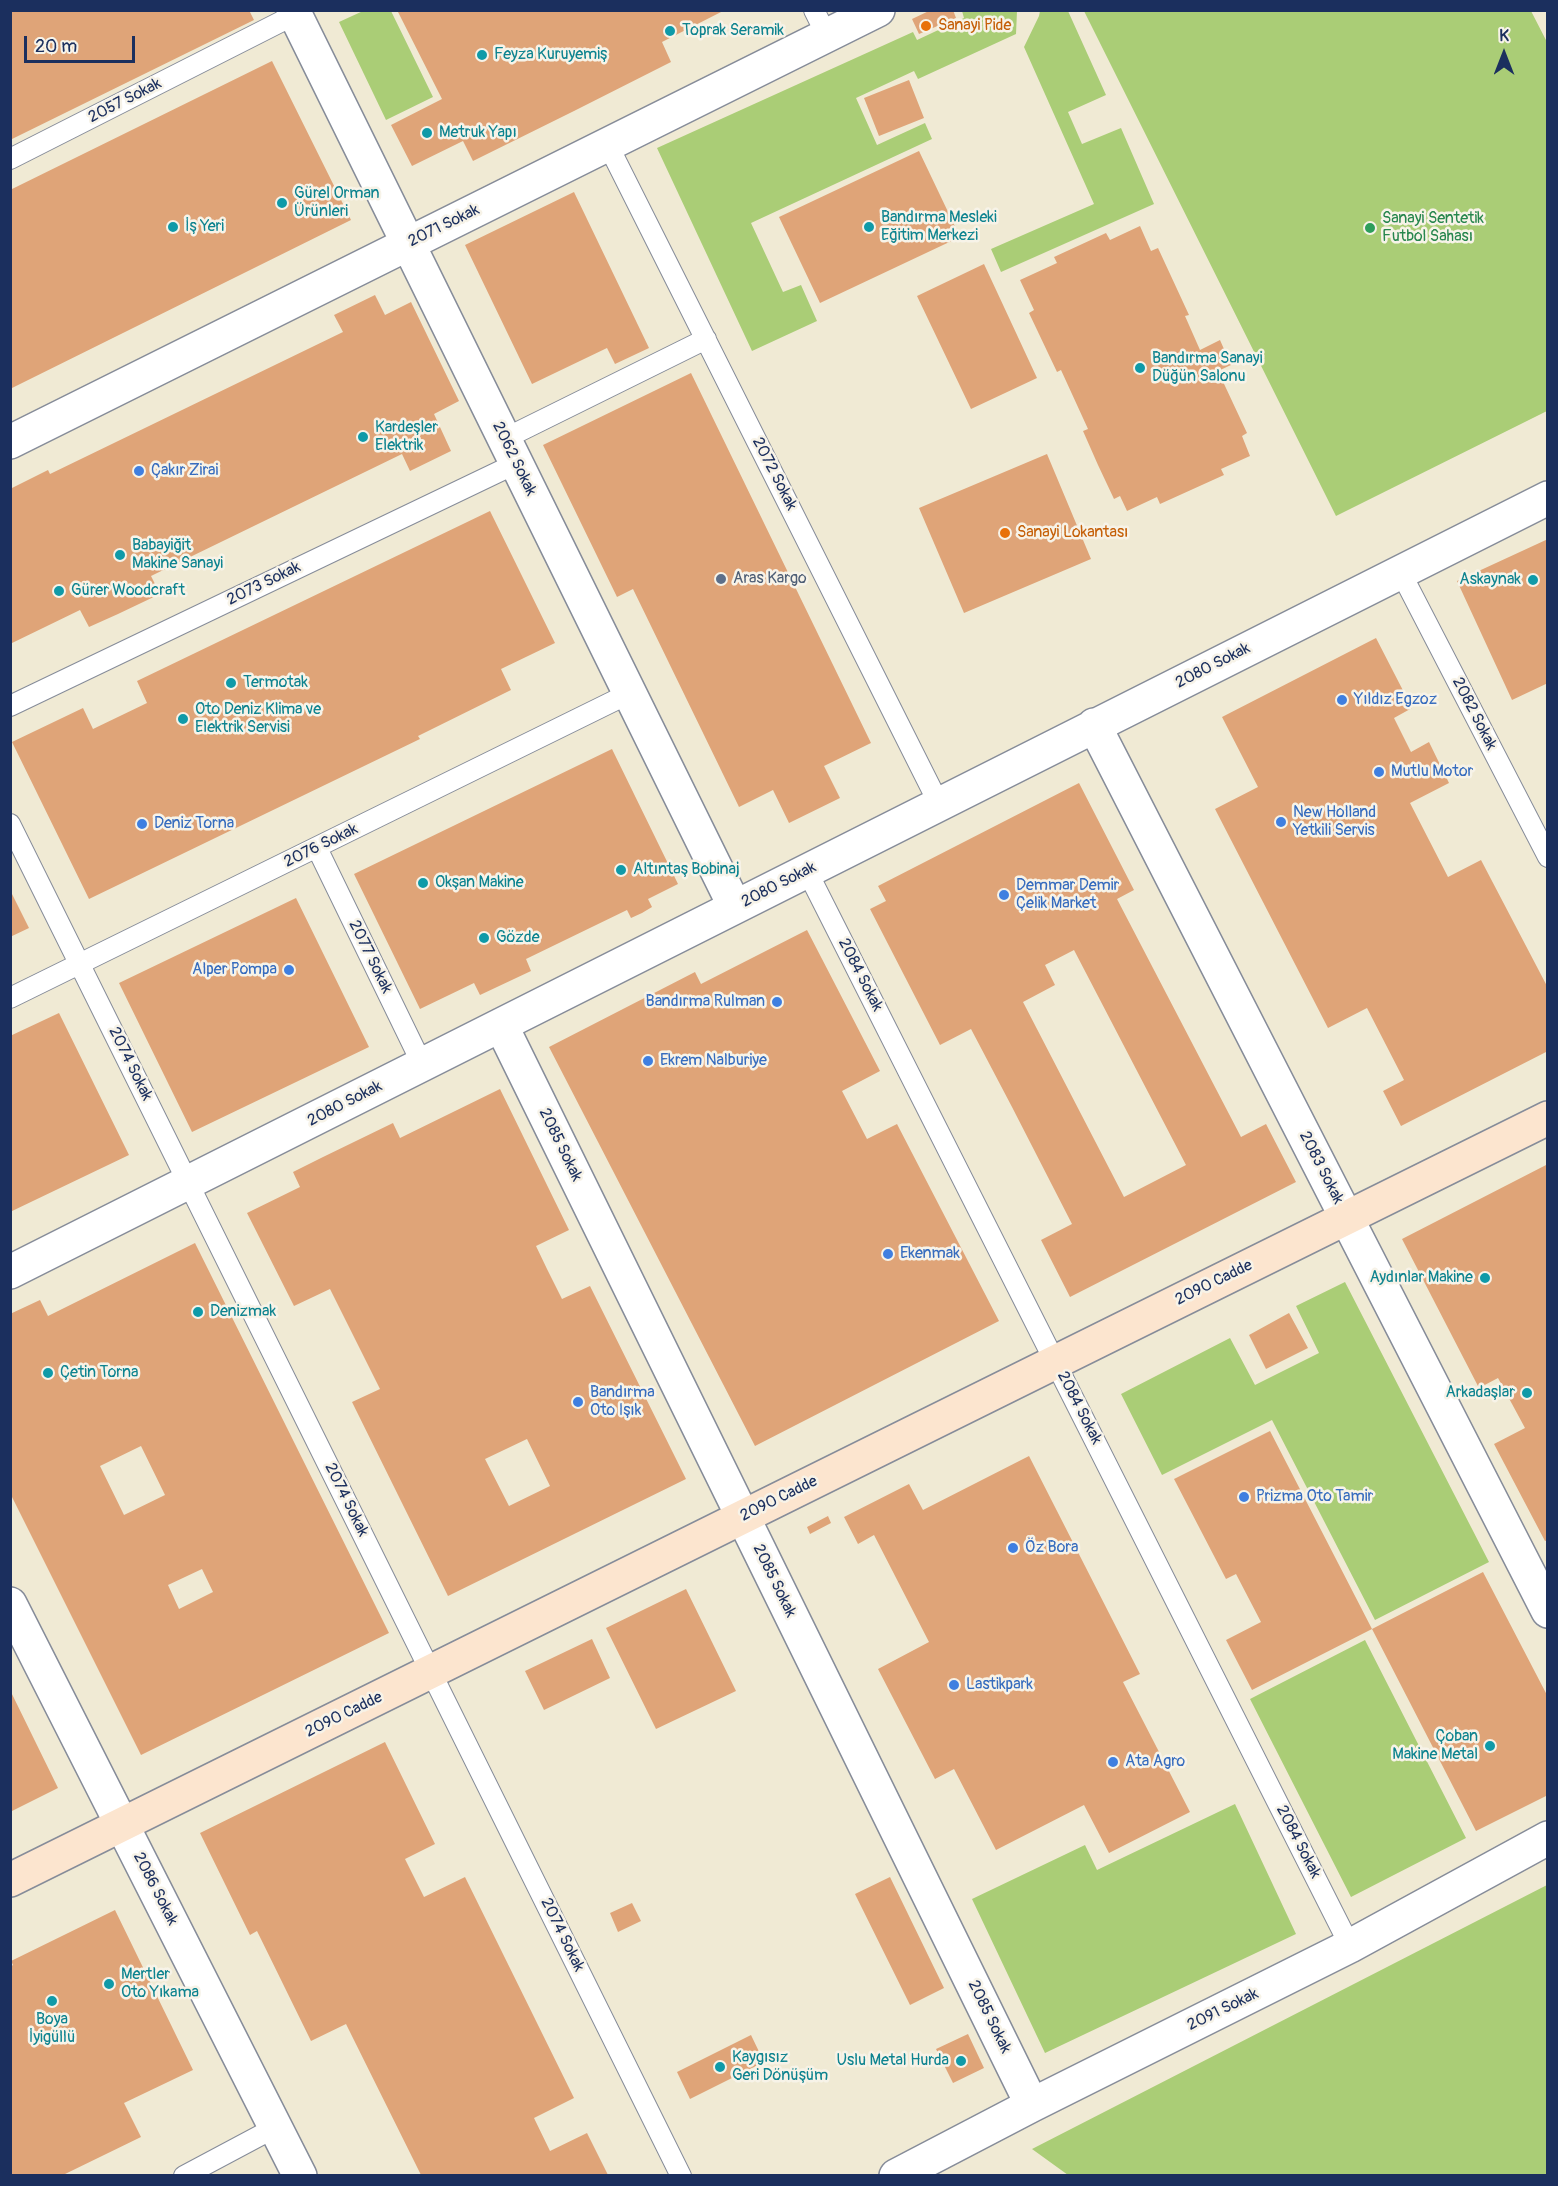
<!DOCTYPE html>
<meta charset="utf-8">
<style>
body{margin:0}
#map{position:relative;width:1558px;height:2186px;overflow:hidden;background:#f0ead4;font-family:Pangolin,sans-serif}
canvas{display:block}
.frame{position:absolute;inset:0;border:12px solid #1b2f5e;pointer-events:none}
.north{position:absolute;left:1474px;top:24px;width:60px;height:60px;-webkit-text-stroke:4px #f7f3e8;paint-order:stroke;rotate:0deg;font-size:16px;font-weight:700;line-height:24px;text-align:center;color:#1b2f5e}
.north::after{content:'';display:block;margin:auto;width:21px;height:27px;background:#1b2f5e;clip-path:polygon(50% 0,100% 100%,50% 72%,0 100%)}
.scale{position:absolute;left:24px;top:36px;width:111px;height:27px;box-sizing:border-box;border:3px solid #1b2f5e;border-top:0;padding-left:8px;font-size:18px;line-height:21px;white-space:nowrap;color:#1b2f5e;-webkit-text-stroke:4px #f7f3e8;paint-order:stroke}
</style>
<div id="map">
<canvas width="1558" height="2186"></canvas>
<div class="frame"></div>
<div class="north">K</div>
<div class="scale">20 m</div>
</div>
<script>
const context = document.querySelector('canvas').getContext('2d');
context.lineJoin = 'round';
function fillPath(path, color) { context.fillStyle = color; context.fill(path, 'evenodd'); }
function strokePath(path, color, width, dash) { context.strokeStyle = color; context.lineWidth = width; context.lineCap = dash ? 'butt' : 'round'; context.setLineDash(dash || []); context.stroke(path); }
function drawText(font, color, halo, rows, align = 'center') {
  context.font = font + ' Pangolin,sans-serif'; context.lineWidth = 5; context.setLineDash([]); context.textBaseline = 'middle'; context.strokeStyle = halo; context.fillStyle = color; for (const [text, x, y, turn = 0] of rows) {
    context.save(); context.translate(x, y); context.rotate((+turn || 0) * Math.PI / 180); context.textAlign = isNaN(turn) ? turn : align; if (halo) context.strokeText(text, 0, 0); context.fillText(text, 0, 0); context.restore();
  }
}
fillPath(new Path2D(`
 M363 11H391L433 97 386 120 339 22Z
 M962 11H1017L1016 34 918 79 914 71 856 98 877 145 925 123 932 139 751 223 783 292 801 285 817 321 752 351 657 148 913 32 917 40 964 18Z
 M1040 11H1068L1106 95 1068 112 1082 144 1121 128 1154 204 1001 272 991 249 1094 204 1024 47 1039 16Z
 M1084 11H1531L1548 44 1547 411 1336 516Z
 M1345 1282 1489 1562 1375 1620 1272 1420 1162 1475 1121 1394 1230 1338 1255 1385 1319 1353 1296 1306Z
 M1365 1640 1466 1838 1351 1897 1250 1699Z
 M1235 1804 1296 1934 1045 2053 972 1899 1085 1845 1097 1870Z
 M1547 1885V2175H1068L1032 2149Z`), '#aacd76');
fillPath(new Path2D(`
 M10 10H249L254 20 10 140Z
 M397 10H725L662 42 671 62 574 111 473 161 463 141 412 166 391 125 442 99Z
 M931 10H953L956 18 919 34 912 19Z
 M272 61 351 220 10 389V190Z
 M909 80 924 118 879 136 864 98Z
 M919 151 960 237 820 303 779 217Z
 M574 192 649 348 615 364 607 348 532 384 465 245Z
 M1140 226 1151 251 1158 248 1189 315 1185 316 1200 350 1220 340 1231 365 1218 371 1247 433 1242 436 1250 456 1221 469 1224 475 1160 504 1157 497 1127 511 1120 496 1114 499 1098 465 1083 431 1088 429 1061 370 1057 372 1029 313 1034 310 1020 280 1057 263 1054 257 1106 233 1110 240Z
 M984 264 1037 378 971 409 917 296Z
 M375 295 385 315 411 302 459 401 434 414 451 451 410 471 402 454 151 576 160 594 118 614 89 627 80 610 10 644V489L48 470 50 474 343 332 334 315Z
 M691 373 871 743 824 766 840 798 789 823 773 790 739 807 633 589 617 597 543 445Z
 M1047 454 1091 559 964 613 919 508Z
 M490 511 555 643 501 669 511 690 418 736 420 739 89 899 12 742 83 708 93 729 147 703 137 681Z
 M1548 539V683L1512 700 1457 581Z
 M1376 638 1412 708 1394 718 1411 752 1429 742 1449 783 1410 803 1448 877 1481 860 1548 988V1051L1401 1126 1383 1091 1404 1080 1367 1008 1328 1028 1215 809 1258 787 1222 717Z
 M612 749 678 884 648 899 652 907 642 913 631 918 627 910 526 959 531 971 480 995 474 983 420 1009 354 874Z
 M1079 783 1134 890 1117 899 1241 1137 1266 1124 1296 1182 1070 1297 1041 1240 1072 1224 1012 1107 971 1029 940 1045 870 909 886 901 878 886ZM1074 950 1186 1165 1124 1197 1023 1002 1055 985 1045 965Z
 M10 890 29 928 10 937Z
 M296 898 369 1047 192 1132 119 983Z
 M807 930 880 1071 842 1091 867 1139 897 1124 999 1321 755 1446 549 1047 695 972 701 984Z
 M59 1013 129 1155 10 1212V1036Z
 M500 1089 569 1230 536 1246 547 1269 562 1299 590 1286 686 1479 448 1596 352 1402 380 1389 330 1289 294 1306 247 1213 300 1187 293 1172 321 1158 393 1123 400 1138ZM527 1439 550 1486 509 1506 485 1459Z
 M1548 1164V1540L1545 1541 1494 1444 1525 1428 1498 1378 1479 1388 1402 1239Z
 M195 1243 389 1633 141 1755 10 1493V1314L40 1300 48 1316ZM141 1446 165 1495 124 1515 100 1466ZM202 1569 213 1592 179 1609 168 1585Z
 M1289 1313 1308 1348 1266 1369 1249 1335Z
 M1270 1431 1372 1629 1252 1690 1226 1640 1261 1622 1236 1574 1226 1579 1174 1479Z
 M1029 1456 1140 1674 1123 1682 1190 1812 1109 1853 1084 1805 996 1850 954 1769 935 1779 878 1669 929 1642 874 1535 858 1544 844 1517 909 1484 923 1510Z
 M828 1516 831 1523 810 1534 807 1527Z
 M1483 1572 1548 1697V1795L1476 1831 1372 1629Z
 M686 1589 736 1691 656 1729 606 1628Z
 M592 1639 610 1678 544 1710 525 1671Z
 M10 1690 58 1788 10 1812Z
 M385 1742 435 1844 405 1859 424 1897 465 1877 574 2098 534 2118 550 2151 587 2133 608 2175H421L346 2024 311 2041 257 1931 250 1935 200 1833Z
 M890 1877 944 1988 910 2005 855 1894Z
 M632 1903 641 1921 618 1932 610 1913Z
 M115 1910 193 2070 124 2103 141 2137 63 2175H10V1967L13 1965 11 1961Z
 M968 2034 984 2068 953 2083 936 2049Z
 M751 2035 764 2062 690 2099 677 2072Z`), '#dfa478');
const lane = new Path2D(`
 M814 10 827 36
 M608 145 939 804
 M10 159 302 11
 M504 439 706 339
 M1400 571 1548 857
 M10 706 517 463
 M10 824 681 2176
 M317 848 423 1066
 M807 871 1350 1946
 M10 998 630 693
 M184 2176 276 2127`);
const street = new Path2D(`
 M293 10 735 907
 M10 442 878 10
 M1094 725 1548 1611
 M501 1025 1032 2105
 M10 1272 1548 498
 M10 1604 300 2176
 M896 2176 1032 2105 1350 1946 1548 1838`);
const secondary = new Path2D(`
 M10 1880 1548 1118`);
strokePath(lane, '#868c99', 22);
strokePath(street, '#868c99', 36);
strokePath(secondary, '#868c99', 36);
strokePath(lane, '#fff', 20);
strokePath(street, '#fff', 33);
strokePath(secondary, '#fce5cf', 33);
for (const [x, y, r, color] of [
 [926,26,6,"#e8710a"],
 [670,31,6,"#0f9aa8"],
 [482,55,6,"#0f9aa8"],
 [427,133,6,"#0f9aa8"],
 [282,203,6,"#0f9aa8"],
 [173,227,6,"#0f9aa8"],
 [869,227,6,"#0f9aa8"],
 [1370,228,6,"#2e9e5b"],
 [1140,368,6,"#0f9aa8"],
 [363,437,6,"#0f9aa8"],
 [139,471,6,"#3f7fe0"],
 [1005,533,6,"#e8710a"],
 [120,555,6,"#0f9aa8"],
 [721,579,6,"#5c6f8a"],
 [1533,580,6,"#0f9aa8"],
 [59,591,6,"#0f9aa8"],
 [231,683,6,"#0f9aa8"],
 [1342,700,6,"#3f7fe0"],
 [183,719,6,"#0f9aa8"],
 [1379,772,6,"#3f7fe0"],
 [1281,822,6,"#3f7fe0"],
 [142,824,6,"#3f7fe0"],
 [621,870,6,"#0f9aa8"],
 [423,883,6,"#0f9aa8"],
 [1004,895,6,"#3f7fe0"],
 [484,938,6,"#0f9aa8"],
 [289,970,6,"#3f7fe0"],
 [777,1002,6,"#3f7fe0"],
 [648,1061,6,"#3f7fe0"],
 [888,1254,6,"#3f7fe0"],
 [1485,1278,6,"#0f9aa8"],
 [198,1312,6,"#0f9aa8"],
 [48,1373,6,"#0f9aa8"],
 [1527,1393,6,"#0f9aa8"],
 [578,1402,6,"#3f7fe0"],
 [1244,1497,6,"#3f7fe0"],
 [1013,1548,6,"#3f7fe0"],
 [954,1685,6,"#3f7fe0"],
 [1490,1746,6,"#0f9aa8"],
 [1113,1762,6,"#3f7fe0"],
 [109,1984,6,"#0f9aa8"],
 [52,2001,6,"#0f9aa8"],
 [961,2061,6,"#0f9aa8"],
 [720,2067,6,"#0f9aa8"]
]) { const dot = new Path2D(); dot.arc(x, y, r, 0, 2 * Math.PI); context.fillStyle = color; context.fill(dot); strokePath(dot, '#f7f3e8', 2); }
drawText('16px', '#c56008', '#f7f3e8', [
 ["Sanayi Pide",938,26],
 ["Sanayi Lokantası",1017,533]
], 'left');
drawText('16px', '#0d838f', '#f7f3e8', [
 ["Toprak Seramik",682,31],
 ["Feyza Kuruyemiş",494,55],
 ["Metruk Yapı",439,133],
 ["Gürel Orman",294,194],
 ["Ürünleri",294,212],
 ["Bandırma Mesleki",881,218],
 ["Eğitim Merkezi",881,236],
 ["İş Yeri",185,227],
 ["Bandırma Sanayi",1152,359],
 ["Düğün Salonu",1152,377],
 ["Kardeşler",375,428],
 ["Elektrik",375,446],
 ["Babayiğit",132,546],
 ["Makine Sanayi",132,564],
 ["Askaynak",1521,580,"right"],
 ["Gürer Woodcraft",71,591],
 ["Termotak",243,683],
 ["Oto Deniz Klima ve",195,710],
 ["Elektrik Servisi",195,728],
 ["Altıntaş Bobinaj",633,870],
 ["Okşan Makine",435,883],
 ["Gözde",496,938],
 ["Aydınlar Makine",1473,1278,"right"],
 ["Denizmak",210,1312],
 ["Çetin Torna",60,1373],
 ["Arkadaşlar",1515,1393,"right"],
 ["Çoban",1478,1737,"right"],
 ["Makine Metal",1478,1755,"right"],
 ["Mertler",121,1975],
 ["Oto Yıkama",121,1993],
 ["Boya",52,2020,"center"],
 ["İyigüllü",52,2038,"center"],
 ["Kaygısız",732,2058],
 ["Geri Dönüşüm",732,2076],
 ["Uslu Metal Hurda",949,2061,"right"]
], 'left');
drawText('16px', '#1b2f5e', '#f7f3e8', [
 ["2057 Sokak",125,101,-27],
 ["2071 Sokak",444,226,-26],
 ["2062 Sokak",514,459,64],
 ["2072 Sokak",774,474,63],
 ["2073 Sokak",264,584,-26],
 ["2080 Sokak",1213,666,-27],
 ["2082 Sokak",1474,714,63],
 ["2076 Sokak",321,846,-26],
 ["2080 Sokak",779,885,-27],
 ["2077 Sokak",370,957,64],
 ["2084 Sokak",860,975,63],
 ["2074 Sokak",130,1064,64],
 ["2080 Sokak",345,1104,-27],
 ["2085 Sokak",560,1145,64],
 ["2083 Sokak",1321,1168,63],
 ["2090 Cadde",1214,1283,-26],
 ["2084 Sokak",1079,1408,63],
 ["2090 Cadde",779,1499,-26],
 ["2074 Sokak",346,1500,64],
 ["2085 Sokak",774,1581,64],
 ["2090 Cadde",344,1715,-26],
 ["2084 Sokak",1298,1842,63],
 ["2086 Sokak",155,1889,63],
 ["2074 Sokak",562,1935,64],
 ["2091 Sokak",1223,2010,-26],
 ["2085 Sokak",989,2017,64]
]);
drawText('16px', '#27864d', '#f7f3e8', [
 ["Sanayi Sentetik",1382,219],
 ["Futbol Sahası",1382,237]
], 'left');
drawText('16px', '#366cbe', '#f7f3e8', [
 ["Çakır Zirai",151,471],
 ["Yıldız Egzoz",1354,700],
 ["Mutlu Motor",1391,772],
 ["New Holland",1293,813],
 ["Yetkili Servis",1293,831],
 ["Deniz Torna",154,824],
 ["Demmar Demir",1016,886],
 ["Çelik Market",1016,904],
 ["Alper Pompa",277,970,"right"],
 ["Bandırma Rulman",765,1002,"right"],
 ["Ekrem Nalburiye",660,1061],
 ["Ekenmak",900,1254],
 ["Bandırma",590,1393],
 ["Oto Işık",590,1411],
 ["Prizma Oto Tamir",1256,1497],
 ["Öz Bora",1025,1548],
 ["Lastikpark",966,1685],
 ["Ata Agro",1125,1762]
], 'left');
drawText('16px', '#4e5e75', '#f7f3e8', [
 ["Aras Kargo",733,579]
], 'left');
</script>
